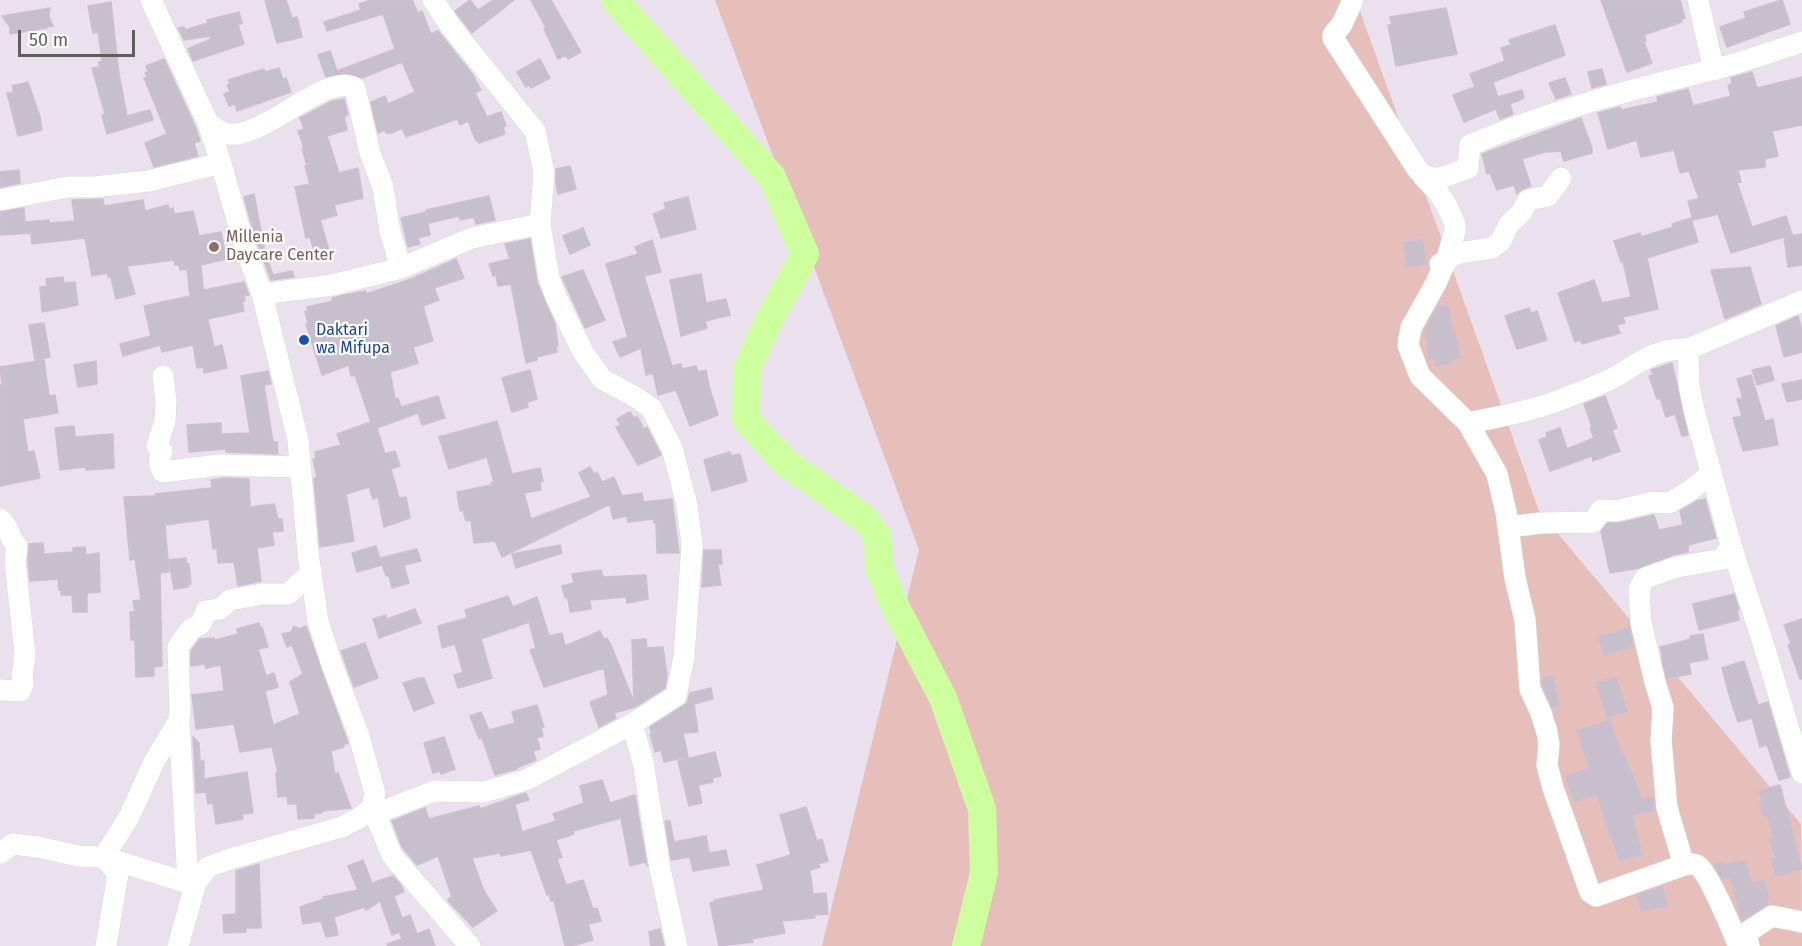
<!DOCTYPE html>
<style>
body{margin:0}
#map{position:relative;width:1802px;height:946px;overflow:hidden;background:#ebe0ed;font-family:"Fira Sans",sans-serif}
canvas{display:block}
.scale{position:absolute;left:18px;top:30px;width:117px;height:27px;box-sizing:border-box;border:3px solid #5c6259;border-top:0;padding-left:8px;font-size:18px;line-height:21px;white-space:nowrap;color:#5c6259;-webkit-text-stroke:4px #fff;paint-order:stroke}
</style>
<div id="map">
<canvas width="1802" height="946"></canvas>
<div class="scale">50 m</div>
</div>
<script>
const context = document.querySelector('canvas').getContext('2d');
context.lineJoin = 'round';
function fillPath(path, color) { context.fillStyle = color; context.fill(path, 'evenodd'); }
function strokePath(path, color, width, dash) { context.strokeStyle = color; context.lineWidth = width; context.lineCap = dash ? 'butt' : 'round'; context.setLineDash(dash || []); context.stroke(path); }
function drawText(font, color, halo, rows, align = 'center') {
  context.font = font + ' "Fira Sans",sans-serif'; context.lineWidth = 4.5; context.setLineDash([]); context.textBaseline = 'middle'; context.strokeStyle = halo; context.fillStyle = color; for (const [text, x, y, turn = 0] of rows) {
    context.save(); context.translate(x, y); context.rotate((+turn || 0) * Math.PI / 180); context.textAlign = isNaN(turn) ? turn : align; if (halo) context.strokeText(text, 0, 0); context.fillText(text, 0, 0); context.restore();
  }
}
fillPath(new Path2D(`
 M715 0H1356L1539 511 1801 824 1802 946H822L919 550Z`), '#e6bfbb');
strokePath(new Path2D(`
 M615 0 772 177 805 254 768 322 747 368 746 419 785 462 865 519 878 537 879 567 894 604 943 698 982 809 984 873 966 946`), '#cdff9e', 28);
const building = new Path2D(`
 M265 0H286L292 18 297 17 302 37 277 43Z
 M371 0H412L418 13 422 11 431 34 438 31 473 75 481 90 475 93 487 117 501 112 506 126 503 127 505 134 479 143 477 140 476 141 468 121 460 125 457 119 406 137 402 128 392 133H386L385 130 378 133 371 102 385 96 388 104 415 92 402 62 362 78 345 73 326 77 318 55 330 51 337 71 395 49 383 14 327 31 324 22 361 10 359 4Z
 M470 0 478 10 493 0H514L472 33 455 11Z
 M531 0H551L581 52 568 59 566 55 558 59 544 29 546 28Z
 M1601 0H1680L1685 18 1681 20 1682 22 1644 35 1646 41 1644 42 1652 63 1627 72Z
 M1782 0 1790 24 1727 47 1720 27 1746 18 1744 12Z
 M111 2 119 74 127 116 150 110 153 120 107 134 102 115 105 114 92 68 99 67V62L102 61 98 32 93 33 88 6Z
 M50 8 49 17 53 26 46 27 47 28 10 34V27L2 16Z
 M1446 8 1457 54 1396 66 1388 25H1392L1390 17Z
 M239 12 242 23 238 25 244 44 193 61 188 49 211 39 210 36 184 40 178 28 184 27 185 30 208 23 207 20Z
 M1555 25 1565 55 1493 82 1498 97 1522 90 1524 98 1510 104 1513 114 1500 119 1496 109 1464 122 1453 95 1475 87 1470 74 1505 61 1501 48 1511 45 1509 40Z
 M164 59 195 126 200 141 194 143 198 156 154 167 145 143 167 134 144 78 147 77 145 73 148 72 146 66Z
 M540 59 550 78 531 88 529 85 526 87 517 72Z
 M279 68 283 80 286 78 291 92 237 111 235 104 229 106 224 94 230 92 227 85 230 84 228 80 264 69 265 72Z
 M1602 69 1606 84 1592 88 1588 72Z
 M1752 72 1757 88 1802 77V125L1772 131 1778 156 1765 159V167L1738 170 1741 182 1737 183 1752 227 1786 216 1792 234 1784 237 1802 234V265L1788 267 1784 237 1731 253 1718 214 1693 220 1688 201 1699 199 1689 171 1680 173 1674 150 1641 157 1637 140 1608 149 1598 113 1620 107 1621 110 1658 102 1657 97 1688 89 1693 106 1731 96 1728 85 1732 84 1731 78Z
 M1565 78 1571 94 1556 99 1549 83Z
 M28 82 40 117 42 130 18 136 7 93H14L12 86Z
 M344 99 348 115 344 116 347 130 327 136 339 173 358 168 363 198 334 205 337 215 320 220 329 250 315 254 310 237 306 238 295 187 310 184 305 166 307 165 302 149 304 148 298 131 304 129 300 118 332 101Z
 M1581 118 1592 148V153L1564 161 1561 151 1545 152 1522 159 1531 186 1521 190 1517 194 1514 185 1497 190 1490 173 1487 174 1482 154Z
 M570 166 576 189 558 194 556 184V169Z
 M19 170 20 183 1 187 0 172Z
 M254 194 265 252 273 275 292 271 294 277 271 280 255 237 244 197Z
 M489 196 495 220 476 224 474 217 460 220 459 216 429 223 426 210Z
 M688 197 696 229 661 238 653 214 666 209 664 203Z
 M103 199 104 206 143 200 145 211 168 205 169 209 173 208 174 214 193 211 199 236 221 232 226 259 201 265 203 288 205 290 244 282 249 295 244 296 245 301 242 302 244 311 208 319 214 347 222 345 227 368 204 373 203 367 197 368 193 345 162 352 160 345 123 356 120 344 151 336 144 306 190 296 187 269 180 270 179 265H175L174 260 127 266 135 294 116 299 111 277H108V273L92 276 85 238 32 244 31 233 0 235V212L24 208 25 222 49 220V223L75 221 72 200Z
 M426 212 430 235 418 238 420 244 408 247 401 218Z
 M1691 218 1698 242 1647 258 1658 309 1623 317 1625 323 1617 325 1620 333 1582 344 1581 340 1575 342 1558 293 1594 280 1602 303 1631 297 1623 261 1621 262 1614 241 1640 233 1641 237 1673 227 1672 224Z
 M583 228 590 245 570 254 563 236Z
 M530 239 537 282 555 324 558 346H556L557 352 537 357V360L526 363 511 284 498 286 496 275 493 276 489 264 510 259 505 244Z
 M1422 239 1427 264 1407 267 1403 243Z
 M652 240 661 272 644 276 672 366 681 364 682 369 696 366 698 372 706 370 709 386 718 415 690 426 676 390 658 395 653 373 646 375 641 348 620 357 613 342 628 337 606 264 638 254 635 247Z
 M456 259 464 278 434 288 439 300 423 306 433 341 413 347 418 363 390 372 395 399 398 398 401 407 438 396 445 418 422 425 418 413 377 428 385 454 395 451 400 466 391 469 399 498 406 497 410 518 384 527 378 497 373 499 369 487 346 494 354 541 320 547 314 478 317 477 313 459H316L315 452 341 445 337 434 371 422 355 375 351 376 349 365 322 375 306 324 308 323 305 312 308 311 307 307 333 301 332 298 344 295 366 291V294L411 279Z
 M1750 267 1761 304 1725 319 1711 270Z
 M583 270 605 320 585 328 562 277Z
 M701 274 706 303 726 299 730 315 705 321 707 328 681 336 670 280Z
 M63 277 64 283 75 282 78 305 42 312 40 287 47 286 46 279Z
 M1449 306 1452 332H1455L1460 358 1451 360V363L1436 366 1435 359 1429 360 1425 330 1437 307Z
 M1529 308 1531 313 1537 311 1547 340 1517 349 1505 316Z
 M1798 316 1802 331V352L1784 357 1776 326Z
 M44 323 50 357 35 360 29 325Z
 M44 360 49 396 55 395 58 413 23 419 28 452 34 451 40 478 0 486V385H2L0 367Z
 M96 361 97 384 78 387 74 365Z
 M1672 363 1688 435 1682 436 1675 414 1666 417 1660 398 1657 399 1649 376 1653 375 1651 370Z
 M1770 366 1774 380 1757 385 1752 370Z
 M530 370 537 399 527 402 528 407 512 412 502 378Z
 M268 371 271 384 264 385 273 442H277L278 454 226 452V449L189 452 187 425 221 423V434L250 433 241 376Z
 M1751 375 1765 421 1773 419 1778 445 1743 451 1733 418 1742 416 1737 399 1743 398 1737 379Z
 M1802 380V399L1787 402 1782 384Z
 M1605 396 1617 428 1612 430 1620 451 1593 461 1592 456 1550 471 1539 440 1547 437 1546 433 1560 428 1567 449 1594 438 1590 428 1592 427 1584 404Z
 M630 412 634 418 637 416 644 429 647 427 661 455 638 465 616 427 621 425 617 419Z
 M497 421 512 474 540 468 543 481 540 482 541 490 524 493 531 519 591 497 579 473 590 467 594 474 597 472 602 482 614 477 622 496 642 493 643 502 672 499 679 553H657L656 523H654V519L628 522 627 516 613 519 610 504 502 557 495 541 474 543 471 520 466 521 463 510 460 511 457 492 492 485 491 483 494 482 487 457 449 469 439 437Z
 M74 426 75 437 113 434 114 468 86 470 85 467 60 470 55 428Z
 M730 452 731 456 740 454 747 481 712 491 704 460Z
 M223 478 249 479 250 507 274 504 278 519H282L283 531 272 532 274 545 257 548 261 581 238 586 234 562 218 563 217 548 213 549 209 519 165 525 169 572 160 573 162 666 154 667V676L136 677 135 640H131L130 612H135L133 601 141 600 135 559 130 560 124 497 156 496 155 494 212 488 211 480Z
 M1705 499 1716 538 1688 545V552L1673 555 1639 568 1610 573 1601 531 1608 523H1619L1654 515 1659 530 1683 525 1680 511 1697 501Z
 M43 543 44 554 73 552V548L85 547 86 555 99 553 100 592 87 593V612H73L72 595H61V589L59 590 58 579 30 581 28 561 29 544Z
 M560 545 562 553 516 568 512 554Z
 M376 546 382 565 357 572 352 553Z
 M417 549 421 561 404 565 409 583 392 588 389 575 386 576 380 558Z
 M704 550H721L722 564H718L721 585 702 587Z
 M186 558 187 564H189L191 584H188V587L174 589 169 560Z
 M601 570 603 577 646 575 648 599 627 603 626 597 590 600 591 609 570 612 568 598H565L562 586 574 583 572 574Z
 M1734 594 1739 609 1737 610 1739 620 1699 630 1693 604Z
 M508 596 513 607 537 597 549 636 562 633 565 646 600 631 604 639 607 638 611 645 634 702 632 640 646 639 647 648 663 647 667 675 665 688 635 707 614 713 616 718 599 727 590 702 608 695 604 668 544 687 530 650 536 648 529 622 481 639 492 678 458 688 454 675 463 672 455 644 442 648 438 626 467 618 465 610Z
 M415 609 421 623 379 638 373 619 386 615 387 619Z
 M1802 619V679H1800L1788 645 1791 644 1784 625Z
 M259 623 260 628 262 627 268 647 258 649 266 676 274 673 278 687 265 691 273 725 300 714 290 682 303 674 292 645 287 647 282 634 291 632 294 626 299 629 306 626 348 743 343 745 344 747 331 751 335 774 338 773 351 808 322 811V813L314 814V818L298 819 297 804H288L287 796 278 797 276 773H278L272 747 240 752 234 724 196 729 192 695 224 691 221 665 206 668 205 664 191 666V651L200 639 214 638 215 640 238 634 237 629Z
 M1629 628 1633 646 1604 655 1598 637Z
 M1703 634 1708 659 1689 663 1691 674 1667 678 1660 647 1691 639 1690 636Z
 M365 643 378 678 354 687 341 651Z
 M1744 661 1758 705 1768 702 1790 777 1779 780 1767 745 1760 747 1752 718 1738 722 1730 698 1722 668Z
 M1553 676 1559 706 1552 707 1543 686 1542 678Z
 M1616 677 1627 711 1607 718 1596 683Z
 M419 678H424L434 703 414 711 403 683Z
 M711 688 713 699 694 704 698 732 683 733 688 757 664 762 661 750 655 752 650 734H652L650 727 683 706 687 703 690 693Z
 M537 705 544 727H541L543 736 537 738 540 749 533 751 536 760 516 768 517 769 495 775 482 738 479 739 470 716 481 712 489 730 515 723 512 712Z
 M1610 720 1621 755 1624 754 1642 799 1653 797 1654 810 1632 815 1642 855 1619 861 1611 835H1609L1597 794 1575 802 1565 777 1589 768 1577 731Z
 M193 737 199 743 200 761H204V779L247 772 253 813 242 814 243 819 216 824 213 803 208 804 206 792 196 793Z
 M444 737 455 769 441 774 440 771 433 773 424 743Z
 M715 752 721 776 712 778 713 782 698 785 702 803 689 806 678 761Z
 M602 780 610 803 635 795 647 866 645 862 630 866 621 818 573 831 574 834 556 840 562 857 557 859 566 885 583 880 593 909 597 908 601 921 588 924 593 940 572 946H565L554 901H551L549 894 547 895 531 850 501 856 500 853 472 858 484 891 497 911 473 927 449 902 448 899 452 897 438 856 417 865 402 847 392 821 425 808 429 819 479 806 480 809 526 793 529 800 515 804 522 832 556 821 553 814 584 803 580 786Z
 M1780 785 1802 869 1776 877 1771 858 1775 857 1770 839 1773 838 1767 815 1763 816 1759 802 1762 801 1759 791Z
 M806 807 817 841 822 839 828 861 818 864 820 867 810 870 813 894 826 893 828 914 814 915 815 918 782 921 785 933 752 939 753 942 719 946 710 903 714 902V900L764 890 757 865 791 855 780 815Z
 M665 821H670L674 842 706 836 709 853 726 850 729 865 693 871 690 857 671 860Z
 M363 860 372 883 393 876 401 885 404 892 394 896 402 918 410 915 417 934 429 929 435 946H388L387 944 402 939 399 932 392 935 380 901 366 910 364 907 334 917 338 935 326 937 321 921 303 924 300 907 324 899 323 897 358 890 348 866Z
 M1745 860 1752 884 1764 880 1769 899H1767L1768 905 1742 920 1730 877 1722 879 1714 865 1725 862 1726 865Z
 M259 864 261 928H246V932L224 933 223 915 236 914V871Z
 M1663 887 1667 906 1641 911 1637 895Z
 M660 929 664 946H651L649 932Z`);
fillPath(building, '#c7bfcb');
strokePath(building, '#cdbed2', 1.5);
const minor = new Path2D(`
 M151 0 208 123 221 163 243 241 262 294 298 440 308 553 318 621 332 665 358 733 375 793 372 808 359 818 342 827 230 859 208 867 196 883 178 946
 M1353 0 1342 24 1333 35V38L1418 170C1432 186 1451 174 1468 168L1470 145C1551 110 1630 90 1715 69 1744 62 1773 51 1802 42
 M1698 0 1714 70
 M208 123C214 127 221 133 228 134 264 139 326 72 355 88L370 153 383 187 390 232 401 268
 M1423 176 1438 192 1447 206 1455 224V231L1447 258 1436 283 1411 328 1408 345 1420 376 1468 423 1497 474 1506 512 1515 578 1525 620 1530 689 1541 713 1547 732 1549 745 1547 765 1553 788 1590 892 1596 896 1684 865C1689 864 1694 863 1698 866 1709 873 1733 932 1739 946
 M0 200 68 187H94L149 181 221 163
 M1440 264 1458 253 1492 248 1501 241 1509 224 1521 213 1528 200 1548 196 1561 178
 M262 294 332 285 401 268 472 238 540 224
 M1688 349 1689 385 1694 410 1731 545 1765 649 1802 773
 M163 376 166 402 165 421 157 446 162 451C159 459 158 465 163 472L218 465 300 467
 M1468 423C1503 416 1537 410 1570 396 1585 390 1602 384 1617 376 1641 361 1658 348 1688 349L1802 301
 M0 519C12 530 7 536 17 546L15 561 25 655 22 676 23 684 20 691 0 690
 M1508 527 1541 523 1593 522 1601 510 1616 511 1653 502 1669 503 1688 492 1711 474
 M632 724 643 762 660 869 677 946
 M369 810C381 818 385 845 394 858L470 946
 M374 814 435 791 484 792 526 780 632 724 676 696 684 657 692 545 687 505 672 448 651 408 637 398 602 379 583 352 556 297 549 278 540 224 544 172 535 131 451 27 433 0
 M0 853 13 844 38 847 78 856 104 857 188 883 196 876
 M1684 865 1667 808 1661 740 1663 708 1655 682 1641 623 1639 589 1645 578 1677 567 1723 559 1731 545
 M188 883 179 720 180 708 178 647 191 629 201 624 206 611 220 609 230 600 262 594H288L312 572
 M106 946 118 874 104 857 129 817 154 762 179 720
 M1749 946 1746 933 1772 916 1802 922`);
strokePath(minor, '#d5dbd3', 22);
strokePath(minor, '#fff', 21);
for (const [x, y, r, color] of [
 [214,247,6,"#8d6e63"],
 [304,340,6,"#1a4fb4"]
]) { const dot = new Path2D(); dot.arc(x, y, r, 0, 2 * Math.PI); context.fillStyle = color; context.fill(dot); strokePath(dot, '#fff', 2); }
drawText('16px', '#785e54', '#fff', [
 ["Millenia",226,238],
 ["Daycare Center",226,256]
], 'left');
drawText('16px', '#164399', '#fff', [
 ["Daktari",316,331],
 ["wa Mifupa",316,349]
], 'left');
</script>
